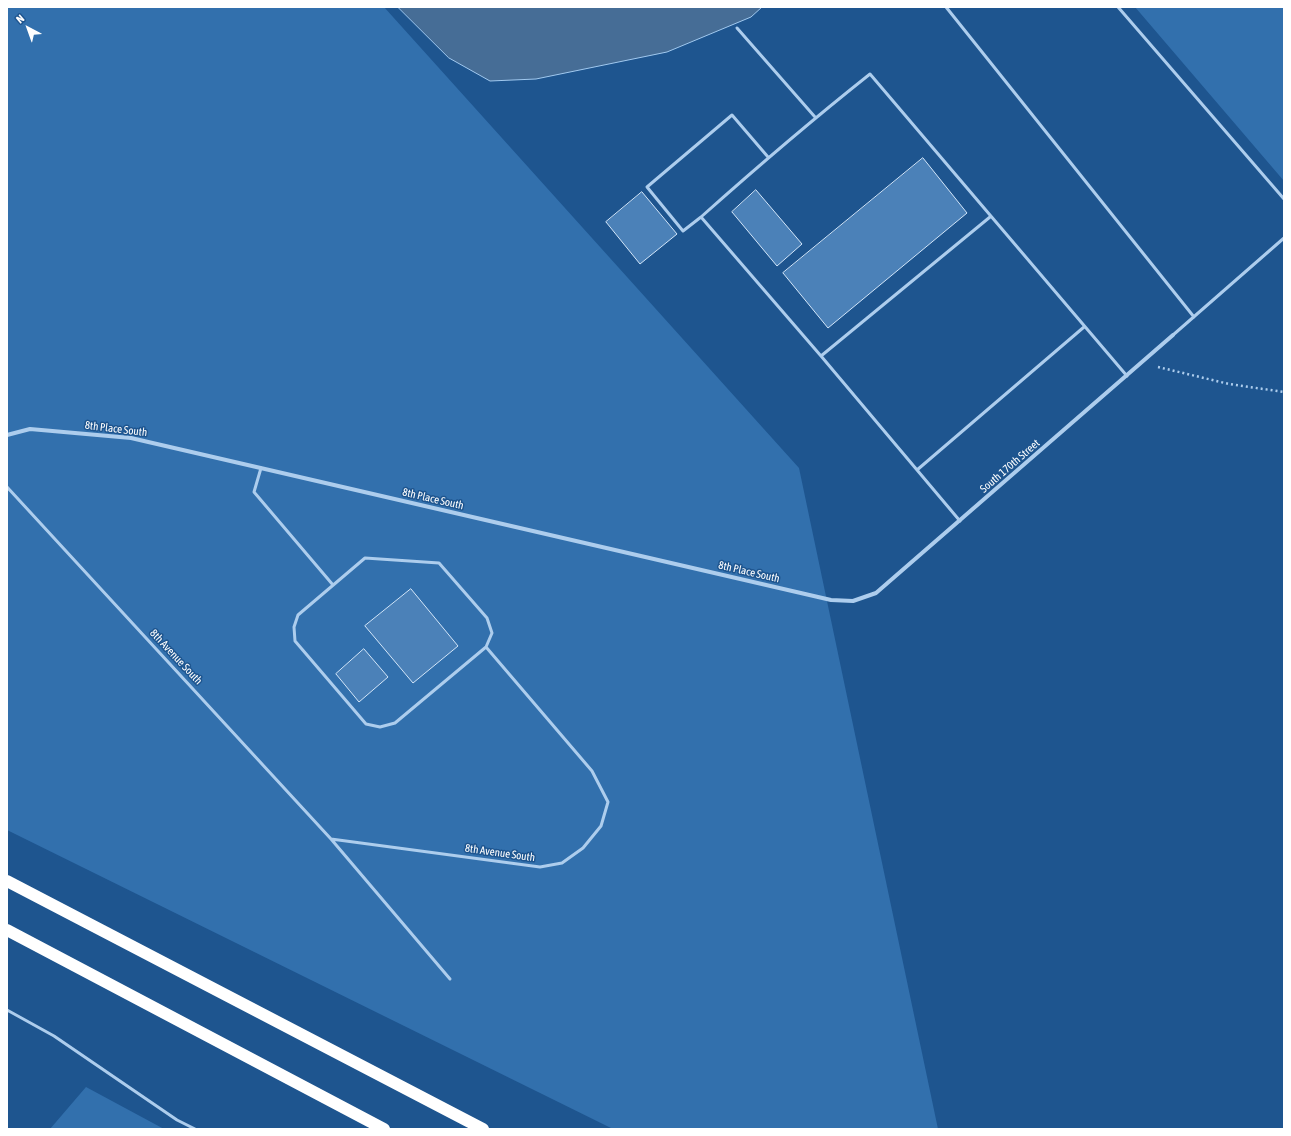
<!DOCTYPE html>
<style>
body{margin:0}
#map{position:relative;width:1291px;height:1136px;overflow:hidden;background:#1e558f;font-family:"Asap Condensed",sans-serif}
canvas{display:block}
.frame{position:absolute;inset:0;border:8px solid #fff;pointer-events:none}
.north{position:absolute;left:8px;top:8px;width:40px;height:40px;-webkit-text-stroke:3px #1e558f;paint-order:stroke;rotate:319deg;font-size:11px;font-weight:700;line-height:16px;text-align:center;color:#fff}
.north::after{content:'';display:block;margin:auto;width:14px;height:18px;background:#fff;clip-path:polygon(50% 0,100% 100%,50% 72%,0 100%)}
</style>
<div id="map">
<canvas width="1291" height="1136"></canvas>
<div class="frame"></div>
<div class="north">N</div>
</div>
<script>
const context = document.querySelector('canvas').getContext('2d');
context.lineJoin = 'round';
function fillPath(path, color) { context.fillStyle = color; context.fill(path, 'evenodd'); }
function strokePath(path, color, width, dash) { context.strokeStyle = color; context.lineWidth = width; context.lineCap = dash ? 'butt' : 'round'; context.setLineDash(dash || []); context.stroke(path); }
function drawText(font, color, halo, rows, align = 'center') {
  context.font = font + ' "Asap Condensed",sans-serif'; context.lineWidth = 3; context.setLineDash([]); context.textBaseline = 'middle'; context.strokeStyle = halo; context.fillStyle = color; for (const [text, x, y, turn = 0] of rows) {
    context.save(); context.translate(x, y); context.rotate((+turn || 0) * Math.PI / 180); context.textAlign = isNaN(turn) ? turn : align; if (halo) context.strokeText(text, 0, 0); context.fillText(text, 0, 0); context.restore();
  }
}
fillPath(new Path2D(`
 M7 7H384L799 468 938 1129H613L7 830Z
 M1135 7H1284V181Z
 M86 1087 164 1129H50Z`), '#3270ad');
const water = new Path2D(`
 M398 7H762L751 17 667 52 536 79 490 81 449 58Z`);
fillPath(water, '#466d96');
strokePath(water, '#a1c9ef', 1);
const building = new Path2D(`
 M923 158 967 213 828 328 783 273Z
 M756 190 802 244 777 266 732 212Z
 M642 192 677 234 640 264 606 222Z
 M411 589 458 646 413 683 365 626Z
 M364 649 388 677 359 702 336 674Z`);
fillPath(building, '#4b81b8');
strokePath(building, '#d3e6f9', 1);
strokePath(new Path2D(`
 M1158 367 1229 384 1284 392`), '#adcded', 2.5, [2, 3]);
strokePath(new Path2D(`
 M946 7 1194 317
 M1118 7 1284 199
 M737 28 815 117
 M701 217 683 231 647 187 732 115 768 157
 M1173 335 1284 238
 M821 356 990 217
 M261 468 254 492 333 585
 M917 470 1084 327
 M7 487 331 839 450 979
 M960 521 821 356 701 217C756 168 812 120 870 74L1127 376
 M365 558 439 563 487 618 492 633 486 647 395 723 380 727 366 724 295 641 294 627 298 615Z
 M331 839 540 867 562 863 583 848 601 826 608 802 592 771 486 647
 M7 1010 54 1036 177 1120 195 1129`), '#adcded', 3);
strokePath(new Path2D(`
 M7 435 30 429 131 438 831 600 853 601 876 593 1173 335`), '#adcded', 4);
strokePath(new Path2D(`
 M7 881 483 1129
 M7 930 384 1129`), '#fff', 12);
drawText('11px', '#fff', '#1e558f', [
 ["8th Place South",116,429,7],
 ["South 170th Street",1010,466,-41],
 ["8th Place South",433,499,13],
 ["8th Place South",749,572,13],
 ["8th Avenue South",176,657,47],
 ["8th Avenue South",500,853,8]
]);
</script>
